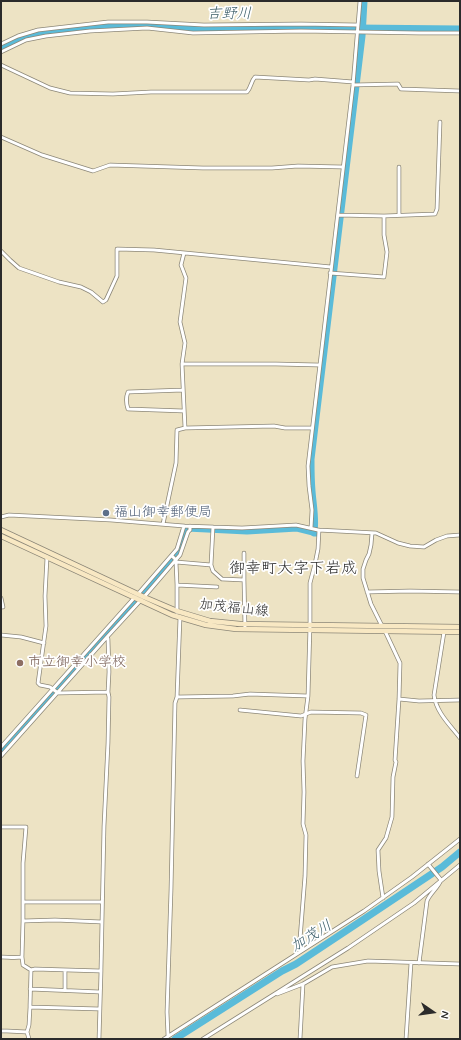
<!DOCTYPE html>
<meta charset="utf-8">
<style>
body{margin:0}
#map{position:relative;width:461px;height:1040px;overflow:hidden;background:#ede3c4;font-family:Mynerve,sans-serif}
canvas{display:block}
.frame{position:absolute;inset:0;border:2px solid #2b2b2b;pointer-events:none}
.north{position:absolute;left:413px;top:992px;width:40px;height:40px;-webkit-text-stroke:3px #fff;paint-order:stroke;rotate:103deg;font-size:11px;font-weight:700;line-height:16px;text-align:center;color:#2b2b2b}
.north::after{content:'';display:block;margin:auto;width:14px;height:18px;background:#2b2b2b;clip-path:polygon(50% 0,100% 100%,50% 72%,0 100%)}
</style>
<div id="map">
<canvas width="461" height="1040"></canvas>
<div class="frame"></div>
<div class="north">N</div>
</div>
<script>
const context = document.querySelector('canvas').getContext('2d');
context.lineJoin = 'round';
function strokePath(path, color, width, dash) { context.strokeStyle = color; context.lineWidth = width; context.lineCap = dash ? 'butt' : 'round'; context.setLineDash(dash || []); context.stroke(path); }
function drawText(font, color, halo, rows, align = 'center') {
  context.font = font + ' Mynerve,"Klee One",sans-serif'; context.lineWidth = 3.5; context.setLineDash([]); context.textBaseline = 'middle'; context.strokeStyle = halo; context.fillStyle = color; for (const [text, x, y, turn = 0] of rows) {
    context.save(); context.translate(x, y); context.rotate((+turn || 0) * Math.PI / 180); context.textAlign = isNaN(turn) ? turn : align; if (halo) context.strokeText(text, 0, 0); context.fillText(text, 0, 0); context.restore();
  }
}
strokePath(new Path2D(`
 M1 48 26 36 33 35 64 30 116 25H146L188 28 249 27 460 29
 M314 533C316 518 313 505 312 491 311 480 311 469 311 459L362 36 364 1
 M1 751 176 556 178 553 185 531 187 528 247 531 297 528 317 533
 M175 1039 282 971 296 964 364 919 442 867 460 852`), '#5abbd9', 7);
const minor = new Path2D(`
 M1 44 18 36 38 30 108 22H147L204 25 301 24 358 25
 M1 52 26 40 46 36 90 31 147 28 193 33 301 31 419 33H460
 M1 65 50 88 70 93 113 94 151 92H247C251 88 251 81 255 77L309 80 315 79 353 82
 M353 85 398 84 401 89 460 91
 M1 137 42 155 93 171 110 165 203 168H272L298 166 343 167
 M399 167V215
 M338 215 384 216 435 214 437 209 440 122
 M1 251 10 260 19 268 59 282 81 287 91 292 103 302 106 300 117 276V249L154 250 331 267
 M330 273 384 277 387 252 384 235V216
 M182 364H276L319 365
 M183 390 128 392C126 397 126 403 128 409L184 411
 M185 428 274 426 285 428H312
 M1 517 9 515 111 520 184 526 242 528 296 525 318 530 376 533 398 543 410 546 424 547 436 540 447 536 460 535
 M163 524 176 463 177 430 185 428 182 364 185 343 180 322 186 278 181 265 184 253
 M213 527 211 565 213 571 222 579 244 580 245 629
 M311 528 312 510 309 486 308 466 353 85 360 1
 M372 533 371 545 369 554 366 560 363 569V578L371 604 382 626
 M172 556 176 560V562L211 565
 M47 557 45 596 46 626 38 683 40 685 50 687 58 693 108 692
 M176 562 177 585 217 587
 M244 580V553
 M367 592 410 591 460 592
 M138 594 177 549 184 526
 M144 597 180 555 188 532 190 530V526
 M1 598 3 607H1
 M177 612V585
 M444 632 434 695C436 712 450 725 460 738
 M1 635 21 637 44 643
 M177 697 233 696 250 694 308 696
 M399 699 419 701 460 700
 M240 710 301 716 311 712 361 713 366 715 357 776
 M1 747 135 597
 M1 756 107 637 141 600
 M1 827H26L23 863V921L22 957 23 965 31 970 35 969 101 971
 M383 898 379 871 378 850 386 838 392 817 393 777 396 762 395 760 399 699 400 663 385 631
 M23 902H102
 M23 921 55 920 102 922
 M303 950 300 939 305 876 306 835 303 824 304 792 303 761 305 719 308 696 310 625V583L315 564 318 549 319 530
 M1 957C8 957 14 958 22 957
 M419 963 427 901C430 893 438 888 441 880L428 864
 M65 971V990
 M30 989 100 992
 M276 993 277 994 303 984 332 967 368 961 460 964
 M30 1007 100 1009
 M1 1031H7L27 1032
 M168 1036 167 1012 171 890 175 703 177 697 180 617
 M29 1039 27 1032 29 1025 30 1007V1005L31 970
 M99 1039 101 971V969L104 826 108 743 109 697 108 692 109 672 108 639 107 637
 M164 1039 364 911 412 877 460 839
 M203 1039 348 948 414 903 460 865
 M300 1039 303 984
 M406 1039 411 963`);
const secondary = new Path2D(`
 M1 530 144 597 177 611 210 621 240 624 460 627
 M1 536 172 615 206 625 236 629 460 632`);
strokePath(minor, '#8c8778', 4.5);
strokePath(secondary, '#8c8778', 6);
strokePath(minor, '#fff', 3);
strokePath(secondary, '#f8e8c3', 4.5);
for (const [x, y, r, color] of [
 [106,513,4,"#5c6f8a"],
 [20,663,4,"#8d6e63"]
]) { const dot = new Path2D(); dot.arc(x, y, r, 0, 2 * Math.PI); context.fillStyle = color; context.fill(dot); strokePath(dot, '#fff', 1.5); }
drawText('14px', '#4e5e75', '#fff', [
 ["福山御幸郵便局",114,513]
], 'left');
drawText('14px', '#2b2b2b', '#fff', [
 ["加茂福山線",234,609,6]
]);
drawText('14px', '#785e54', '#fff', [
 ["市立御幸小学校",28,663]
], 'left');
drawText('italic 15px', '#3b5d68', '#fff', [
 ["吉野川",229,15],
 ["加茂川",312,937,-32]
]);
drawText('16px', '#2b2b2b', '#fff', [
 ["御幸町大字下岩成",293,570]
]);
</script>
